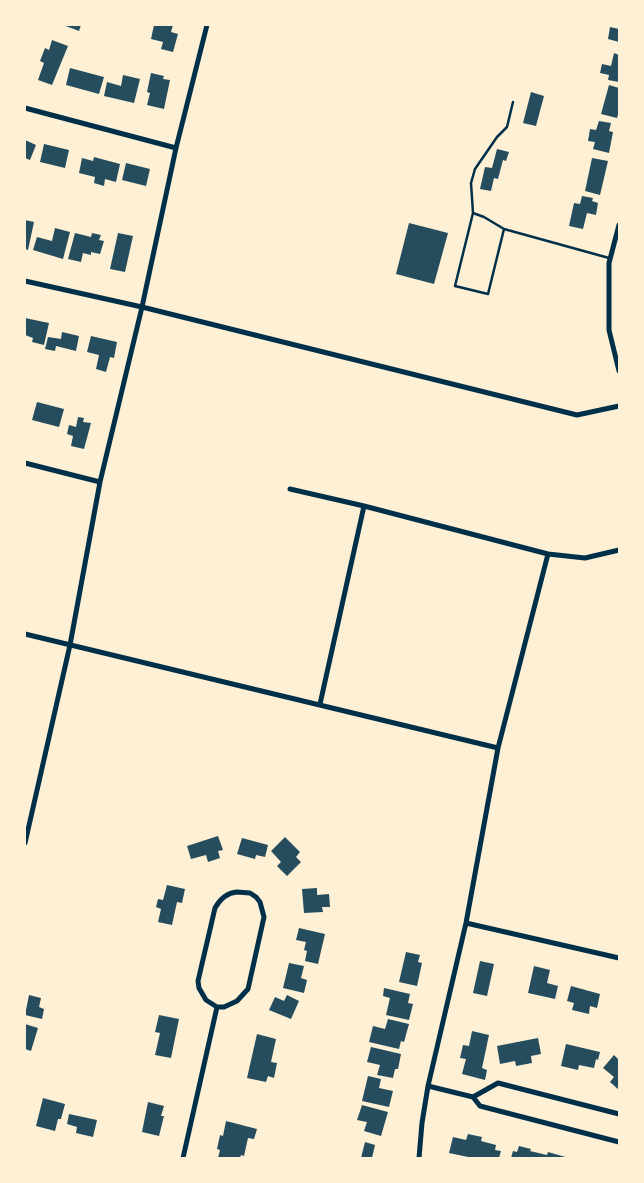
<!DOCTYPE html>
<style>
body{margin:0}
#map{position:relative;width:644px;height:1183px;overflow:hidden;background:#fdf0d5;font-family:Manrope,sans-serif}
canvas{display:block}
.frame{position:absolute;inset:0;border:26px solid #fdf0d5;pointer-events:none}
</style>
<div id="map">
<canvas width="644" height="1183"></canvas>
<div class="frame"></div>
</div>
<script>
const context = document.querySelector('canvas').getContext('2d');
context.lineJoin = 'round';
function fillPath(path, color) { context.fillStyle = color; context.fill(path, 'evenodd'); }
function strokePath(path, color, width, dash) { context.strokeStyle = color; context.lineWidth = width; context.lineCap = dash ? 'butt' : 'round'; context.setLineDash(dash || []); context.stroke(path); }
fillPath(new Path2D(`
 M63 25H81L79 31Z
 M154 25H173L171 32 178 34 173 52 161 49 163 42 151 39Z
 M610 27 619 29V42L608 39Z
 M52 40 68 46 52 85 38 80 44 63 40 61 45 48 49 50Z
 M614 53 619 55V82L608 80 609 75 600 73 602 64 611 66Z
 M70 68 104 77 99 94 66 85Z
 M151 73 164 76 163 79 170 80 164 109 147 105 150 93 147 92Z
 M123 75 140 79 134 103 104 96 107 82 121 86Z
 M609 85 619 88V111L617 118 601 114Z
 M531 92 544 96 536 126 523 123Z
 M599 121 611 123 609 131 613 132 609 153 593 149 595 142 588 141 590 129 596 130Z
 M25 140 36 145 30 160 25 158Z
 M44 144 69 150 65 168 40 162Z
 M497 149 509 152 506 161 503 160 498 179 494 178 491 191 480 189 485 167 492 168Z
 M94 157 120 164 116 182 105 179 104 186 94 183 95 177 79 173 82 158 93 161Z
 M592 158 608 161 600 195 585 191Z
 M126 163 150 169 146 186 122 180Z
 M582 196 593 198 592 201 598 203 596 215 587 213 583 229 569 226 574 203 580 204Z
 M25 220 34 222 28 250 25 249Z
 M409 223 448 233 434 284 396 274Z
 M55 228 70 232 63 259 33 250 37 237 52 241Z
 M75 233 91 237 92 233 101 235 99 240 104 241 100 254 91 252V255L83 253 81 262 68 259Z
 M118 233 133 236 125 272 110 269Z
 M25 318 49 323 44 345 32 342 33 338 25 335Z
 M62 332 79 336 76 351 56 346 55 351 45 349 48 337 61 339Z
 M91 336 117 342 114 358 110 357 106 372 96 369 99 355 87 352Z
 M37 402 64 409 59 427 32 420Z
 M78 417 84 418 83 422 91 423 84 449 71 446 73 436 67 434 69 425 76 427Z
 M218 836 223 850 218 851 220 858 208 862 206 855 191 859 187 846Z
 M285 837 300 852 296 857 301 862 287 876 277 866 281 862 271 851Z
 M242 838 268 845 265 857 256 855 255 859 237 854Z
 M167 885 185 889 182 903 177 902 172 925 158 922 161 909 156 907 158 899 163 900Z
 M317 888V895L329 894 330 907H322L323 912 304 913 302 889Z
 M299 928 325 934 318 964 305 961 307 951 304 950 306 942 296 940Z
 M406 952 420 955 418 962 422 963 417 986 399 982Z
 M480 961 494 964 487 996 473 993Z
 M289 963 304 966 301 978 307 980 304 993 283 988Z
 M534 966 550 970 547 983 558 986 555 999 528 993Z
 M571 986 600 994 597 1008 590 1006 589 1014 572 1010 574 1003 567 1001Z
 M384 988 410 994 408 1003 413 1004 409 1020 386 1015 390 998 383 996Z
 M29 995 41 998 39 1007 44 1009 42 1019 25 1015Z
 M287 995 299 1001 291 1019 269 1010 275 997 284 1001Z
 M159 1015 179 1019 171 1058 155 1055 160 1033 155 1032Z
 M388 1019 409 1024 404 1042 401 1041 399 1049 369 1042 373 1026 385 1029Z
 M25 1024 38 1028 31 1051 25 1049Z
 M472 1031 489 1035 482 1068 487 1070 485 1080 462 1074 466 1059 460 1058 463 1045 469 1046Z
 M257 1034 276 1039 271 1062 277 1063 274 1078 268 1076 266 1082 247 1078Z
 M538 1038 541 1054 531 1056 532 1063 516 1066 515 1061 500 1064 497 1046Z
 M566 1044 600 1052 598 1060 596 1059 594 1068 579 1065 578 1070 561 1066Z
 M371 1047 401 1054 398 1069H395L393 1078 377 1075 380 1065 367 1062Z
 M614 1055 619 1060V1090L610 1082 614 1077 603 1068Z
 M368 1076 381 1079 379 1088 393 1091 389 1107 362 1101Z
 M43 1098 65 1104 61 1119H58L55 1131 36 1126Z
 M148 1102 164 1106 161 1116H164L159 1136 142 1132Z
 M362 1105 388 1112 381 1136 364 1131 367 1122 357 1120Z
 M69 1114 97 1120 93 1137 76 1133 77 1127 67 1124Z
 M226 1121 257 1129 254 1139 248 1138 244 1156 241 1155 240 1158H218L220 1150 217 1149 220 1135 223 1136Z
 M468 1134 482 1137 481 1141 496 1145 495 1150 501 1151 499 1158H473L449 1153 453 1137 466 1140Z
 M365 1142 375 1145 372 1158H361Z
 M519 1146 531 1149 530 1151 547 1155 548 1152 569 1158H511L513 1151 517 1152Z`), '#264d5e');
strokePath(new Path2D(`
 M473 213 471 183 475 169 497 137 507 127 513 102
 M504 229 484 217 473 213 455 286 488 294 504 229 609 258`), '#003049', 2.5);
strokePath(new Path2D(`
 M25 108 176 148
 M619 225 609 263V330L619 371
 M25 281 142 307 577 415 619 406
 M25 463 100 482
 M290 489 364 506 548 554 585 558 619 550
 M25 634 498 748
 M320 704 364 506
 M25 843 70 645 100 482 142 307 176 148 207 25
 M237 892 250 893 256 897 260 902 264 917 248 989 237 1001 224 1007H217L206 1000 199 988 198 981 215 908C220 899 226 893 237 892Z
 M466 923 619 958
 M428 1086 473 1097 480 1106 619 1142
 M473 1097 498 1083 619 1114
 M183 1158 217 1007
 M419 1158 422 1123 428 1086 466 923 498 748 548 554`), '#003049', 5);
</script>
